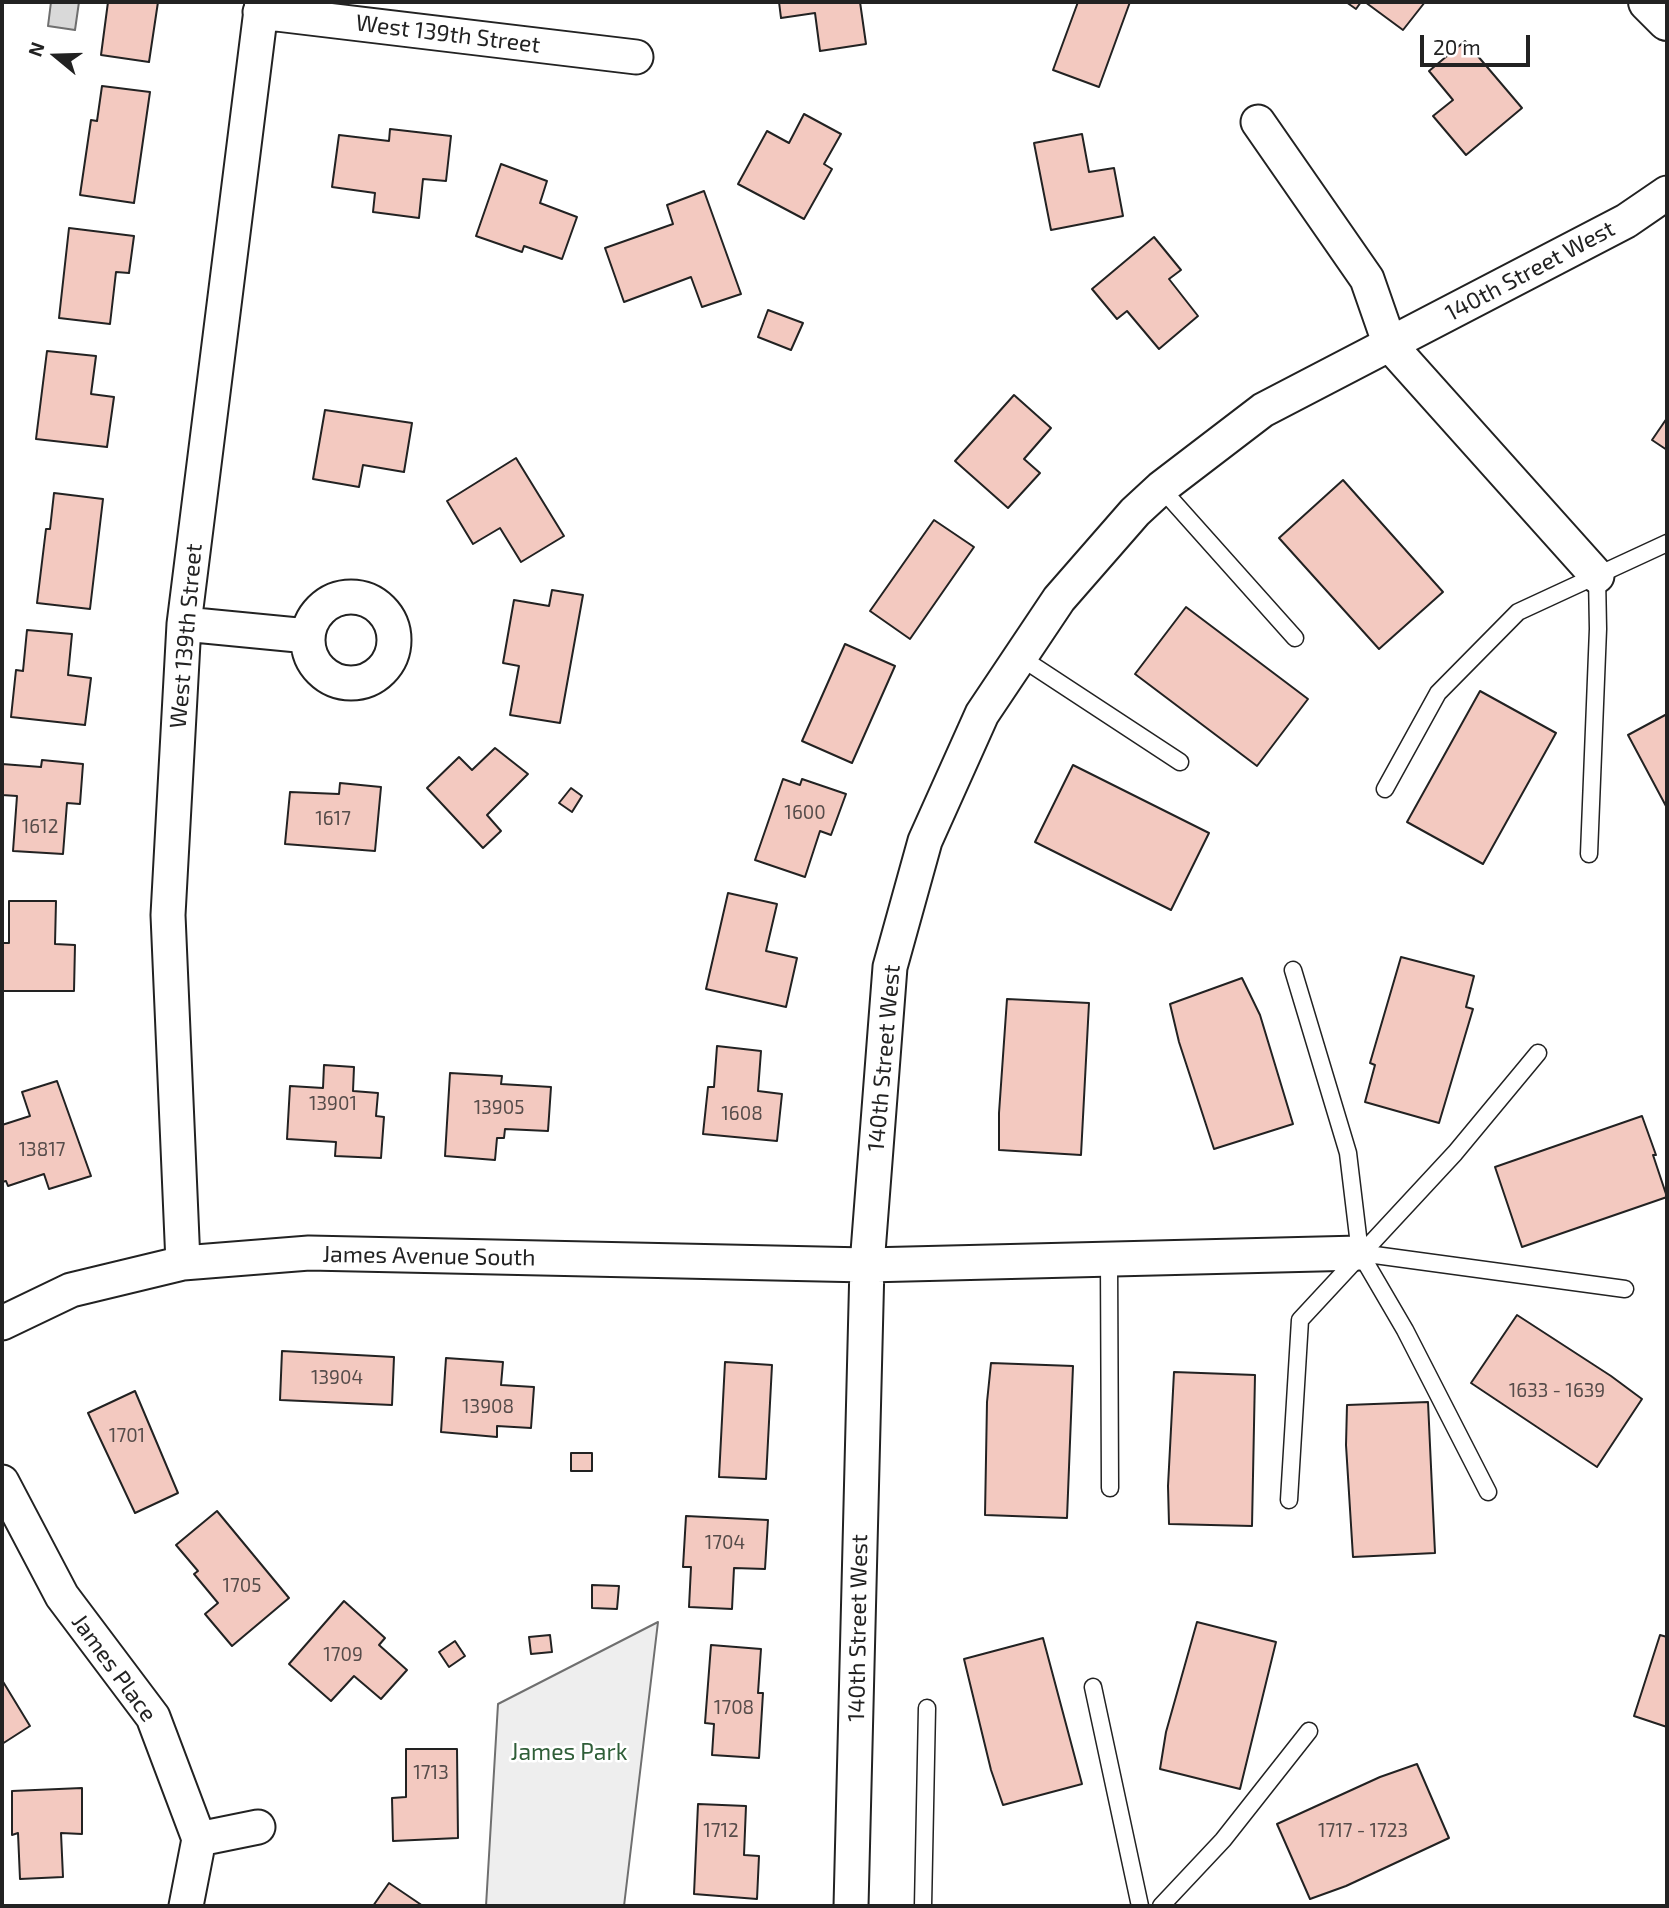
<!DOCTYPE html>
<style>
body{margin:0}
#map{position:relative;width:1669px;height:1908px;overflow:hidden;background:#fff;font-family:"Exo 2",sans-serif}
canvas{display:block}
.frame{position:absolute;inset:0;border:4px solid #222;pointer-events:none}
.north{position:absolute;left:21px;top:21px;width:70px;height:70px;-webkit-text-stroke:5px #fff;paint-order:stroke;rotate:289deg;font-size:19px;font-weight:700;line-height:28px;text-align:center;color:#222}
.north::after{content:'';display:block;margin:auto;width:24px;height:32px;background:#222;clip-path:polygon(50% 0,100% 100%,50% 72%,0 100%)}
.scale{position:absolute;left:1420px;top:35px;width:110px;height:32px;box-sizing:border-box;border:4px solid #222;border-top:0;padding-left:9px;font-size:21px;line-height:24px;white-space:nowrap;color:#222;-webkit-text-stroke:5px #fff;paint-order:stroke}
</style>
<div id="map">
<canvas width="1669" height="1908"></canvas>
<div class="frame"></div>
<div class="north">N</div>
<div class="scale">20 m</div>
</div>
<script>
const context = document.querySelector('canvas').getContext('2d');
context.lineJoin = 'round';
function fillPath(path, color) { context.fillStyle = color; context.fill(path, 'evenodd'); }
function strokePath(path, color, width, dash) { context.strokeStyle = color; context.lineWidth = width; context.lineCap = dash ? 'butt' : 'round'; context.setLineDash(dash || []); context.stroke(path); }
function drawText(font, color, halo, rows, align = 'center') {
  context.font = font + ' "Exo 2",sans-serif'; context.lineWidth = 5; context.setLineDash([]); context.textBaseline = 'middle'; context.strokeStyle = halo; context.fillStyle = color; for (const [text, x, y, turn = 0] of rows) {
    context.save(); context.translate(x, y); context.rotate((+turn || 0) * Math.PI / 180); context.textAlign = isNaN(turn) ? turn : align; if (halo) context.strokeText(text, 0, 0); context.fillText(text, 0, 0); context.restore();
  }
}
const green = new Path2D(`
 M658 1622 624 1906H486L498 1704Z`);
fillPath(green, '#eee');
strokePath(green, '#6f6f6f', 2);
const water = new Path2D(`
 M51 2H79L75 30 48 26Z`);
fillPath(water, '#d9d9d9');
strokePath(water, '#6f6f6f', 2);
const building = new Path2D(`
 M108 2H158L149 62 101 55Z
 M779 2H860L866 44 820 51 815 13 781 18Z
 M1078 2H1130L1099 87 1053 70Z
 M1346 2H1361L1356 9Z
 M1365 2H1425L1403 30Z
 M1465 41 1522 108 1466 155 1433 116 1453 100 1429 71Z
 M102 86 150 92 134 203 80 195 91 120 97 121Z
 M804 114 841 134 824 164 832 169 804 219 738 184 767 131 789 143Z
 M390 129 451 136 446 181 423 179 419 218 373 212 375 193 332 187 339 135 389 141Z
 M1082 134 1089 172 1114 168 1123 216 1051 230 1034 143Z
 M501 164 547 181 540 203 577 217 562 259 524 246 522 252 476 236Z
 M704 191 741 294 702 307 691 277 624 302 605 248 673 224 667 205Z
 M69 228 134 236 129 273 116 272 110 324 59 318Z
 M1154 237 1181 270 1169 279 1198 316 1159 349 1127 311 1117 319 1092 289Z
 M768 310 803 323 791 350 758 337Z
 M47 351 96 356 91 394 114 397 107 447 36 439Z
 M1014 395 1051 428 1024 459 1040 473 1008 508 955 461Z
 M325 410 412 423 404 472 363 465 359 487 313 479Z
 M1667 418V450L1652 440Z
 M516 458 564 536 521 562 500 528 473 544 447 501Z
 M1343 480 1443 592 1379 649 1279 538Z
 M54 493 103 499 90 609 37 603 46 529H50Z
 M934 520 974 547 910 639 870 611Z
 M552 590 583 595 560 723 510 715 519 666 503 663 514 600 549 606Z
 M1186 607 1308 699 1257 766 1135 674Z
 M27 630 72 634 68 675 91 678 85 725 11 717 16 670 23 671Z
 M845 644 895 666 852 763 802 741Z
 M1480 691 1556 733 1483 864 1407 822Z
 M1667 714V808L1628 735Z
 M495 748 528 774 487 815 501 831 483 848 427 788 459 757 472 770Z
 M42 760 83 764 80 804 67 803 63 854 13 851 17 796 2 795V764L41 767Z
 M1073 765 1209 833 1171 910 1035 842Z
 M783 779 800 785 802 779 846 794 831 835 820 831 805 877 755 860Z
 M340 783 381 787 375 851 285 844 290 792 339 794Z
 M571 788 582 796 572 812 559 803Z
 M728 893 777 904 766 951 797 958 786 1007 706 989Z
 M9 901H56L55 944 75 945 74 991H2V943H9Z
 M1401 957 1474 976 1466 1007 1473 1009 1439 1123 1365 1102 1375 1065 1370 1063Z
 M1242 978 1260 1015 1293 1124 1214 1149 1179 1042 1170 1004Z
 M1007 999 1089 1003 1081 1155 999 1150V1113Z
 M717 1046 761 1051 758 1091 782 1094 777 1141 703 1134 708 1087H714Z
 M324 1065 354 1067 353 1091 378 1093 376 1116 384 1117 381 1158 335 1156 336 1142 287 1139 290 1086 323 1088Z
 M450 1073 502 1076 501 1084 551 1087 548 1131 505 1129 504 1138H497L495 1160 445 1156Z
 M57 1081 91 1176 49 1189 44 1174 8 1186 6 1181 2 1182V1125L30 1116 22 1092Z
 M1642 1116 1656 1155H1653L1667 1197 1522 1247 1495 1167Z
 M1517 1315 1611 1376 1642 1399 1597 1467 1471 1383Z
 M282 1351 394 1357 392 1405 280 1400Z
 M446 1358 503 1362 501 1385 534 1387 531 1428 497 1426V1437L441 1432Z
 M725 1362 772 1365 766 1479 719 1477Z
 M991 1363 1073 1366 1067 1518 985 1515 987 1402Z
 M1174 1372 1255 1375 1252 1526 1169 1524 1168 1486Z
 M135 1391 178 1493 135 1513 88 1413Z
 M1428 1402 1435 1553 1353 1557 1346 1445 1347 1405Z
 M571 1453H592V1471H571Z
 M217 1511 289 1598 232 1646 205 1614 218 1603 194 1574 198 1571 176 1545Z
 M686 1516 768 1520 765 1569 734 1568 732 1609 689 1607 691 1567H683Z
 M592 1585 619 1586 617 1609 592 1608Z
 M344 1601 385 1638 379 1645 407 1670 381 1699 354 1676 331 1701 289 1664Z
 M1197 1622 1276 1642 1240 1789 1160 1769 1166 1732Z
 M550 1635 552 1652 531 1654 529 1637Z
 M1660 1635 1667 1637V1727L1634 1716Z
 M1043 1638 1082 1784 1003 1805 991 1770 964 1659Z
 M455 1641 465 1656 449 1667 439 1652Z
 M711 1645 761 1649 758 1693H763L759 1758 712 1755 714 1724 705 1723Z
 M2 1680 30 1726 2 1744Z
 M406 1749H457L458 1838 393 1841 392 1798 406 1797Z
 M1417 1764 1449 1838 1346 1886 1310 1899 1277 1824 1380 1777Z
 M82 1788V1834L61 1833 63 1877 20 1879 18 1833 12 1835V1791Z
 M698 1804 746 1806 744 1855 759 1856 757 1899 694 1894Z
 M389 1883 423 1906H373Z`);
fillPath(building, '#f3c9c0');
strokePath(building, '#222', 2);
const service = new Path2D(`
 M1161 488 1295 638
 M1020 657 1180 762
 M1385 789 1438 693 1518 612 1667 543
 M1589 854 1598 629 1597 576
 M1293 970 1348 1153 1360 1253 1405 1330 1488 1492
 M1360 1253 1625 1289
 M1109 1259 1110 1488
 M1289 1500 1300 1320 1455 1153 1538 1053
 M1093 1687 1140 1906
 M923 1906 927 1708
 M1161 1906 1223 1840 1309 1731`);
const minor = new Path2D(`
 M260 12 636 57
 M1258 122 1367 279 1390 345 1597 576
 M308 640a43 43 0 1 1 86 0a43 43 0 1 1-86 0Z
 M184 624 308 636
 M183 1263 168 915 184 624 262 2
 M2 1323 71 1290 183 1263 309 1253 867 1265 1360 1253
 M2 1482 62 1596 153 1717 199 1839 186 1906
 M199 1839 258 1827
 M851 1906 867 1265 890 967 925 841 982 714 1059 599 1135 512 1161 488 1263 410 1626 221 1667 193`);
const secondary = new Path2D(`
 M1648 2 1667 21`);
strokePath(service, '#222', 19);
strokePath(minor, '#222', 37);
strokePath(secondary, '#222', 42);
strokePath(service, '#fff', 16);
strokePath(minor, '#fff', 33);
strokePath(secondary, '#fff', 38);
drawText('19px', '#564c4a', null, [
 ["1600",805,813],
 ["1617",333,819],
 ["1612",40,827],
 ["13901",333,1104],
 ["13905",499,1108],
 ["1608",742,1114],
 ["13817",42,1150],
 ["13904",337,1378],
 ["1633 - 1639",1557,1391],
 ["13908",488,1407],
 ["1701",127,1436],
 ["1704",725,1543],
 ["1705",242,1586],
 ["1709",343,1655],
 ["1708",734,1708],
 ["1713",431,1773],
 ["1712",721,1831],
 ["1717 - 1723",1363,1831]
]);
drawText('23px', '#222', '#fff', [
 ["West 139th Street",448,34,7],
 ["140th Street West",1530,271,-28],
 ["West 139th Street",186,636,-85],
 ["140th Street West",884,1058,-85],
 ["James Avenue South",429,1256,1],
 ["140th Street West",858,1628,-89],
 ["James Place",114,1668,54]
]);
drawText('23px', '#2f5e38', '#fff', [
 ["James Park",569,1752]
]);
</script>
